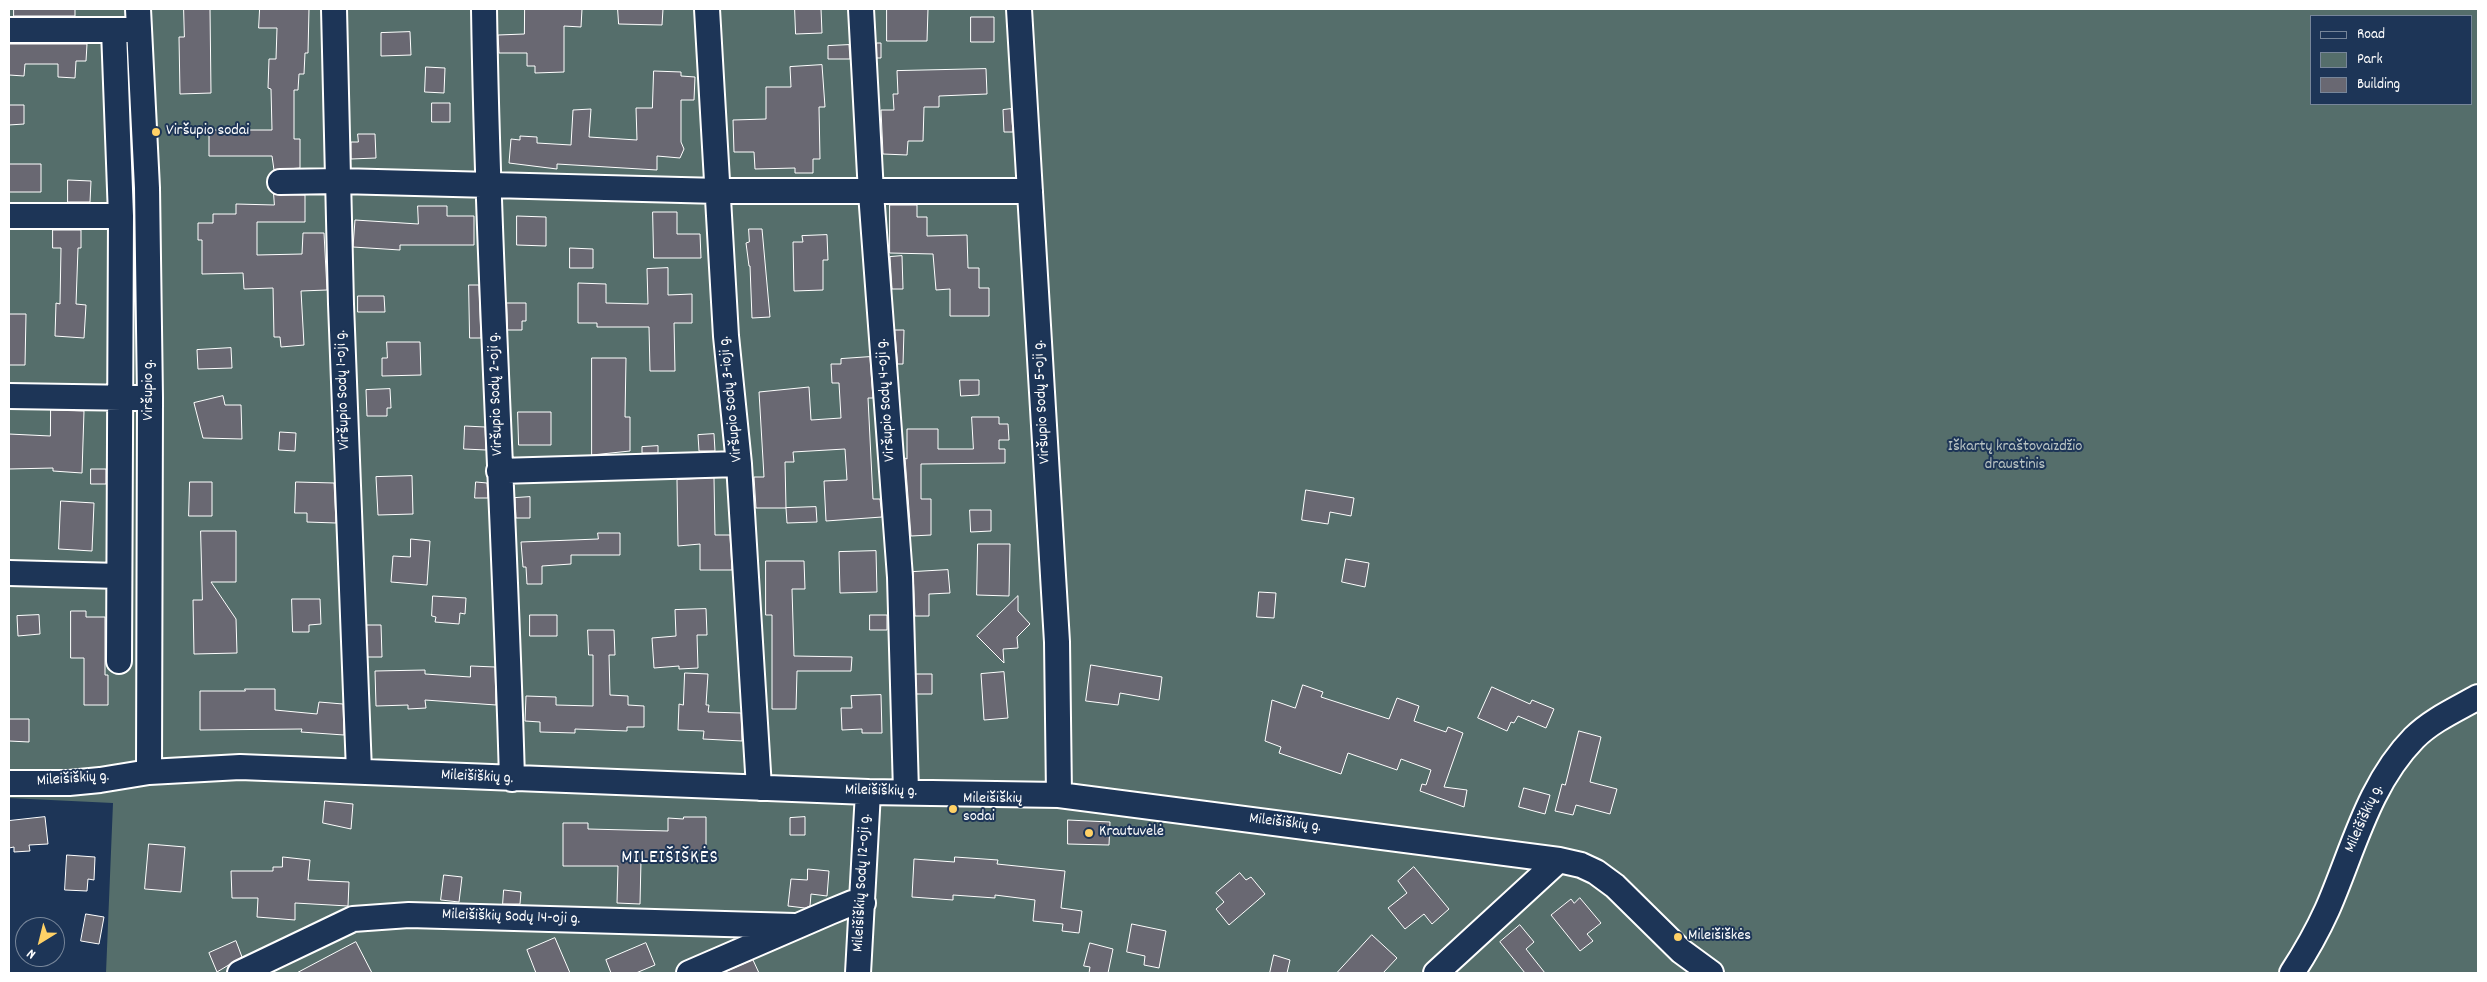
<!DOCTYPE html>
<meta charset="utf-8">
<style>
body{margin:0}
#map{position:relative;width:2487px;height:982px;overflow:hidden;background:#1d3557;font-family:Dekko,sans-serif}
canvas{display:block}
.frame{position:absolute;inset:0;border:10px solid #fff;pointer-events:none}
.legend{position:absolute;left:2310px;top:15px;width:162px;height:90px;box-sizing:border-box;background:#1d3557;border:1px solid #77869a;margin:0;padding:6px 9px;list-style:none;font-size:15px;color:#fff}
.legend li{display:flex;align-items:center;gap:10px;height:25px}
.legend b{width:25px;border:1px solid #77869a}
.north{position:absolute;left:15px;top:917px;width:50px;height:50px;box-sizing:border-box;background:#1d3557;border:1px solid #77869a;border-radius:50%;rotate:216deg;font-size:14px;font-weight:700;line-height:20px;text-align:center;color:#fff}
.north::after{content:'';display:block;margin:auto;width:18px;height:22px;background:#ffd166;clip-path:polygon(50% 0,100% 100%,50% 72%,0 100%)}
</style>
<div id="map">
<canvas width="2487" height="982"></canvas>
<div class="frame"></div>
<ul class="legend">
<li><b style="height:6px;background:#1d3557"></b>Road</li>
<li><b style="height:14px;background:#556e6b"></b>Park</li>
<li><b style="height:14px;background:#696872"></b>Building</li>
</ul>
<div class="north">N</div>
</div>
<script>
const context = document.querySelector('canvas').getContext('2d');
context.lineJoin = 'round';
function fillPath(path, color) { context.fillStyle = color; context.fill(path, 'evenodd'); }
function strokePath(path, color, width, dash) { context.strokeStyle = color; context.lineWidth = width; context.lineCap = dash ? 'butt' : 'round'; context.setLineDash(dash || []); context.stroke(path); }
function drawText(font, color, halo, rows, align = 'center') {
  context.font = font + ' Dekko,sans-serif'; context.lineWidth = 4; context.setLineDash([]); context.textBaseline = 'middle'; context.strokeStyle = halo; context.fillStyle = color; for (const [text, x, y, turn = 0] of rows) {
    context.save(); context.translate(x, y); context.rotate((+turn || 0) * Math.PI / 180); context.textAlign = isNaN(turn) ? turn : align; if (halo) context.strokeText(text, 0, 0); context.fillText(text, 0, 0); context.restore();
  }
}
fillPath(new Path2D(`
 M9 9H2478V973H106L113 803 9 798ZM2311 16H2471V104H2311Z`), '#556e6b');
const building = new Path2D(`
 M14 9H75V16H14Z
 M184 9H210L211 93 180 94 179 37H184Z
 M260 9H309L308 53H305L304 74H299L298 90H294V139H300V168L274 170 272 156H209V130H272L271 89 268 88 269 59H276L277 28H259Z
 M525 9H582L581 27 564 26V72L535 73V66H527V53H499L498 35 524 34Z
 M618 9H663L662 25 619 24Z
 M795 9H821L822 33 796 34Z
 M887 9H928L927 41H887Z
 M971 17H994V42H971Z
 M410 32 411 55 381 56V33Z
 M877 43H881V58H877Z
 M9 44H87L86 61H76L75 78 58 77V64H25L24 76 9 75Z
 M849 45 850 59H828V46Z
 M822 65 825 107H819L820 159H813V173H795V168L755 169 754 152H734L733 120 766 119V87H791L790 67Z
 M426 67 445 68 444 93 425 92Z
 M986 69 987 94 939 96V107H924L923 141H908L907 155 883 154 881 110H894L893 94H898L897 71Z
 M654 71 681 72V76L695 77 694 100H681V142L684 149 680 158 657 156V170L557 164V169L509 163 511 139 520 140V136L537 137V143L571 145 573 110 591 109 589 137 637 140 636 108H652Z
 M432 103H450V122H432Z
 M9 105H24V124L9 125Z
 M1011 109 1013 132H1004L1003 110Z
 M358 134H375L376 158 351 159V142H358Z
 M9 164H41V192H9Z
 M68 180 91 181 90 202H68Z
 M274 194 305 195V222H257V255L302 254 303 233H324L327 290 301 291 304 345 281 347 280 337H274L273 288 244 289 243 273 202 274V240H198V223H213V214H236V204L274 205Z
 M890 205H917V217H927V236L967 235 968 268H979V288H989V316H950V289L936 290 933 254 890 253Z
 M418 206H447V216H474V245H400V250L353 247 355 220 418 224Z
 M653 212H677V234H700L701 258H654Z
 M517 216 546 217V246L517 245Z
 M749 229H762L770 317 752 318 750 266H749L746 243 749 242Z
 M53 230H81V248H78L76 304 86 305 84 338 55 336 56 303 60 304 61 248H53Z
 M827 235 828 260H823V290L794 291 793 242H803L802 236Z
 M570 248 593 249V268H570Z
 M902 256 903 289H892L890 257Z
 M668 268V295L692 294V323H674L675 371H650L649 327H597V323H578V283L606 284V303L648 304 647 269Z
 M469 285H479L481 338H470Z
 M358 296H384L385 312H358Z
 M507 303H526V321H522V330H508Z
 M9 314H26L25 365H9Z
 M895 330H904L903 364H898Z
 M387 342H420L421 375 382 376V358H387Z
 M231 348 232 368 198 369 197 350Z
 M870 357 873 398H868L873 499H880L882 517 826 521 824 481 847 480 845 449 793 452 794 462H785L786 508H756L754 477H764L759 392 809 387 811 420 841 418 839 383H832L831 364H841V359Z
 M592 358H626L625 417H630V451L592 455Z
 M960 380H979V395L961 396Z
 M390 389 391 408H387V416H367L366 390Z
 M223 396 225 405H241L242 439 203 438 194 403Z
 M51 410 84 411 82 473 53 471V468L9 469V434L50 436Z
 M518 412H551V445H519Z
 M972 417H999V424H1008L1009 440H999V449H1005V463L921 464V499H931V535L911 536 905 458 907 459V429H938V449H973Z
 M465 426 485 427 486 450 464 449Z
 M280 432 296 433 295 451 279 450Z
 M714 434 715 451H699L698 435Z
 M658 446V453H642V447Z
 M91 469H106V484H91Z
 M412 476 413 514 378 515 376 477Z
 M714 478 715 535H730L732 570H700V544L678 546 677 480Z
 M190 482H212V516H189Z
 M296 482 334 483 336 523 307 522V513H295Z
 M476 482 487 483 488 498H475Z
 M1306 490 1354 498 1351 516 1330 512 1328 524 1302 520Z
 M530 497V518H516L515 498Z
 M61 501 94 503 92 551 59 549Z
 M816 507 817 522 787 523 786 508Z
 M970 510H991V531L971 532Z
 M201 531H236V582H211L236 619 237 653 194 654 193 600H202Z
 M598 533H620V555H571V564L542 566V584H527L526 567H523L521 542 598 539Z
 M411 539 430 541 427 585 391 582 393 556 410 557Z
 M978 544H1010L1009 596 977 595Z
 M876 551 877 592 840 593 839 552Z
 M1346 559 1369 563 1365 587 1342 582Z
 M766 561H804L805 589H792L794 656 852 657 851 671H797L796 709H772V615H766Z
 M948 570 950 593 929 594V616H915L913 572Z
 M1259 592 1276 593 1274 618 1257 617Z
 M433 596 466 598 465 614 460 613 459 624 435 622 436 617 432 616Z
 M1018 596V611L1030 624 1017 637 1018 648 1003 649 1004 663 977 636Z
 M292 599H320L321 624 309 625V632H293Z
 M706 609 707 635H697L698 668 679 669V666L654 668 652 638 676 636 675 610Z
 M71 611H86V617H105V675H108V705H84V658H71Z
 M39 615 40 634 18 636 17 616Z
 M530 615H557V636H530Z
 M870 615H887V630H870Z
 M367 625H381L382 657H368Z
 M588 630H614L615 655H609L610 695 628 696V705L644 706V727H627V731L575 729V733L540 732V722L525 721 526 696 556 697V705L593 706V655H589Z
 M1091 665 1162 677 1159 700 1120 693 1118 705 1086 701Z
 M471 666 495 667 496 705 425 700 426 708 408 709V705L376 706 375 671 425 670V674L470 677Z
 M1004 672 1008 718 984 720 981 674Z
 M685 673 708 674 706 705H709L708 712 741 713 742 741 703 739 704 731 678 730 679 704 683 705Z
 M916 674H932V694H917Z
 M1303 685 1323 692 1321 697 1389 719 1397 698 1419 706 1414 721 1446 732 1448 727 1463 733 1444 787 1467 790 1464 807 1420 791 1422 784 1426 785 1431 770 1401 759 1397 770 1348 753 1341 774 1279 753 1281 747 1265 741 1272 700 1295 708Z
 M1492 687 1530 704 1532 700 1554 709 1546 728 1518 716 1514 723 1511 722 1507 731 1478 718Z
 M245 689H275V710L317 714 319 702 343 704 344 735 301 732 302 729 200 730V691H245Z
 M881 695 882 733H862V729L842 730 841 708H852L851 696Z
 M9 719H29V742L9 741Z
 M1579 731 1601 737 1590 782 1617 789 1610 814 1576 805 1573 815 1555 811 1562 784 1565 785Z
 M1524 788 1550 795 1545 814 1519 807Z
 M325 801 353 804 351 829 323 823Z
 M45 817 48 844 29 845 30 851 14 852V847L9 848V821Z
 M684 817H706V851H696V860H641L640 904 617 903 618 866H563V823H588V829L668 831V818L683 819Z
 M805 817V835H790V818Z
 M1068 820 1110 822 1109 845 1068 844Z
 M149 844 185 847 181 892 145 889Z
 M67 855 95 857 94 880 88 879 87 891 65 890Z
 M283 857 310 860 308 880 349 882 348 906 295 903V920L257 917 258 898H232L231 871H273V867H282Z
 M955 857 998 860 997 864 1065 871 1061 908 1082 911 1079 933 1062 931 1063 924 1033 921 1035 900 995 895V898L953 895V900L912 897 914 859 954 862Z
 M1414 867 1449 909 1432 924 1424 914 1405 929 1388 908 1407 893 1398 881Z
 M808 869 829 871 827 896 811 894 810 906 805 908 788 906 791 879 807 880Z
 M1240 873 1246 880 1251 877 1265 894 1229 925 1216 909 1224 902 1216 893Z
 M444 875 462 877 459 902 441 900Z
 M504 890 521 892 520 904H503Z
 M1580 898 1601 923 1587 934 1593 941 1580 951 1551 915 1571 899 1574 903Z
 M86 914 104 917 99 944 81 941Z
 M1132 924 1166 931 1159 968 1144 965 1145 956 1127 952Z
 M1520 925 1534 942 1526 949 1545 973H1525L1500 942Z
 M1372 935 1397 958 1383 973H1337Z
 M555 938 570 973H536L527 950Z
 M236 941 242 957 217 972 209 953Z
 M356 942 372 973H297Z
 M646 943 655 965 636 973H611L606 960Z
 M1090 943 1113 949 1108 973H1089L1090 967 1084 966Z
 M1274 955 1290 960 1287 973H1270Z
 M753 960 759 973H723Z`);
fillPath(building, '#696872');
strokePath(building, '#fff', 1);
const minor = new Path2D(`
 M138 9 147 188 150 398 149 772
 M334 9 341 304 359 771
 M484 9C488 266 505 523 512 779
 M707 9 726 336 739 464 759 788
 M861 9 871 193 900 577 906 792
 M1019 9 1057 642 1059 795
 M9 30H129
 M114 30 121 216 119 661
 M280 182 339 181 719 191H1030
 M9 216H121
 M9 396 137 398
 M499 471 739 464
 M9 573 119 576
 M9 783H69L100 780 149 772 240 767 868 792 1059 795 1559 860 1581 865 1596 872 1615 886 1681 951 1711 973
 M240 973 353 919 409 915 795 926
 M689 973 830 912 852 903H863
 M858 973 868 792
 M1436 973 1559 860
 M2292 973C2305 953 2317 932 2327 910 2353 851 2368 785 2414 738 2432 720 2457 709 2478 697`);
strokePath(minor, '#fff', 28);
strokePath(minor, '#1d3557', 24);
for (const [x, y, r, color] of [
 [156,132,5,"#ffd166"],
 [953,809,5,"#ffd166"],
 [1089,833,5,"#ffd166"],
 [1678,937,5,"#ffd166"]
]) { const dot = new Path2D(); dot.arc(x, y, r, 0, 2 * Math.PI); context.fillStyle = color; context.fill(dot); strokePath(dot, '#1d3557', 2); }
drawText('16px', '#fff', '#1d3557', [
 ["Viršupio sodai",166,132],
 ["Mileišiškių",963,800],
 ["sodai",963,818],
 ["Krautuvėlė",1099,833],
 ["Mileišiškės",1688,937]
], 'left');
drawText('16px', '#fff', '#1d3557', [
 ["Viršupio g.",150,390,-90],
 ["Viršupio Sodų 1-oji g.",344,390,-92],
 ["Viršupio Sodų 2-oji g.",497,394,-92],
 ["Viršupio Sodų 3-ioji g.",732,399,-96],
 ["Viršupio Sodų 4-oji g.",887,400,-94],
 ["Viršupio Sodų 5-oji g.",1043,402,-93],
 ["Mileišiškių g.",477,778,3],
 ["Mileišiškių g.",73,780,-4],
 ["Mileišiškių g.",881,792,1],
 ["Mileišiškių g.",2365,819,-66],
 ["Mileišiškių g.",1285,824,7],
 ["Mileišiškių Sodų 12-oji g.",863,883,-87],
 ["Mileišiškių Sodų 14-oji g.",511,918,2]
]);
drawText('16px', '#bbc5c4', '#1d3557', [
 ["Iškartų kraštovaizdžio",2015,448],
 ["draustinis",2015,466]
]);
context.letterSpacing = '1px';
drawText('19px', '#fff', '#1d3557', [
 ["MILEIŠIŠKĖS",670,859]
]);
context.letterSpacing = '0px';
</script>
